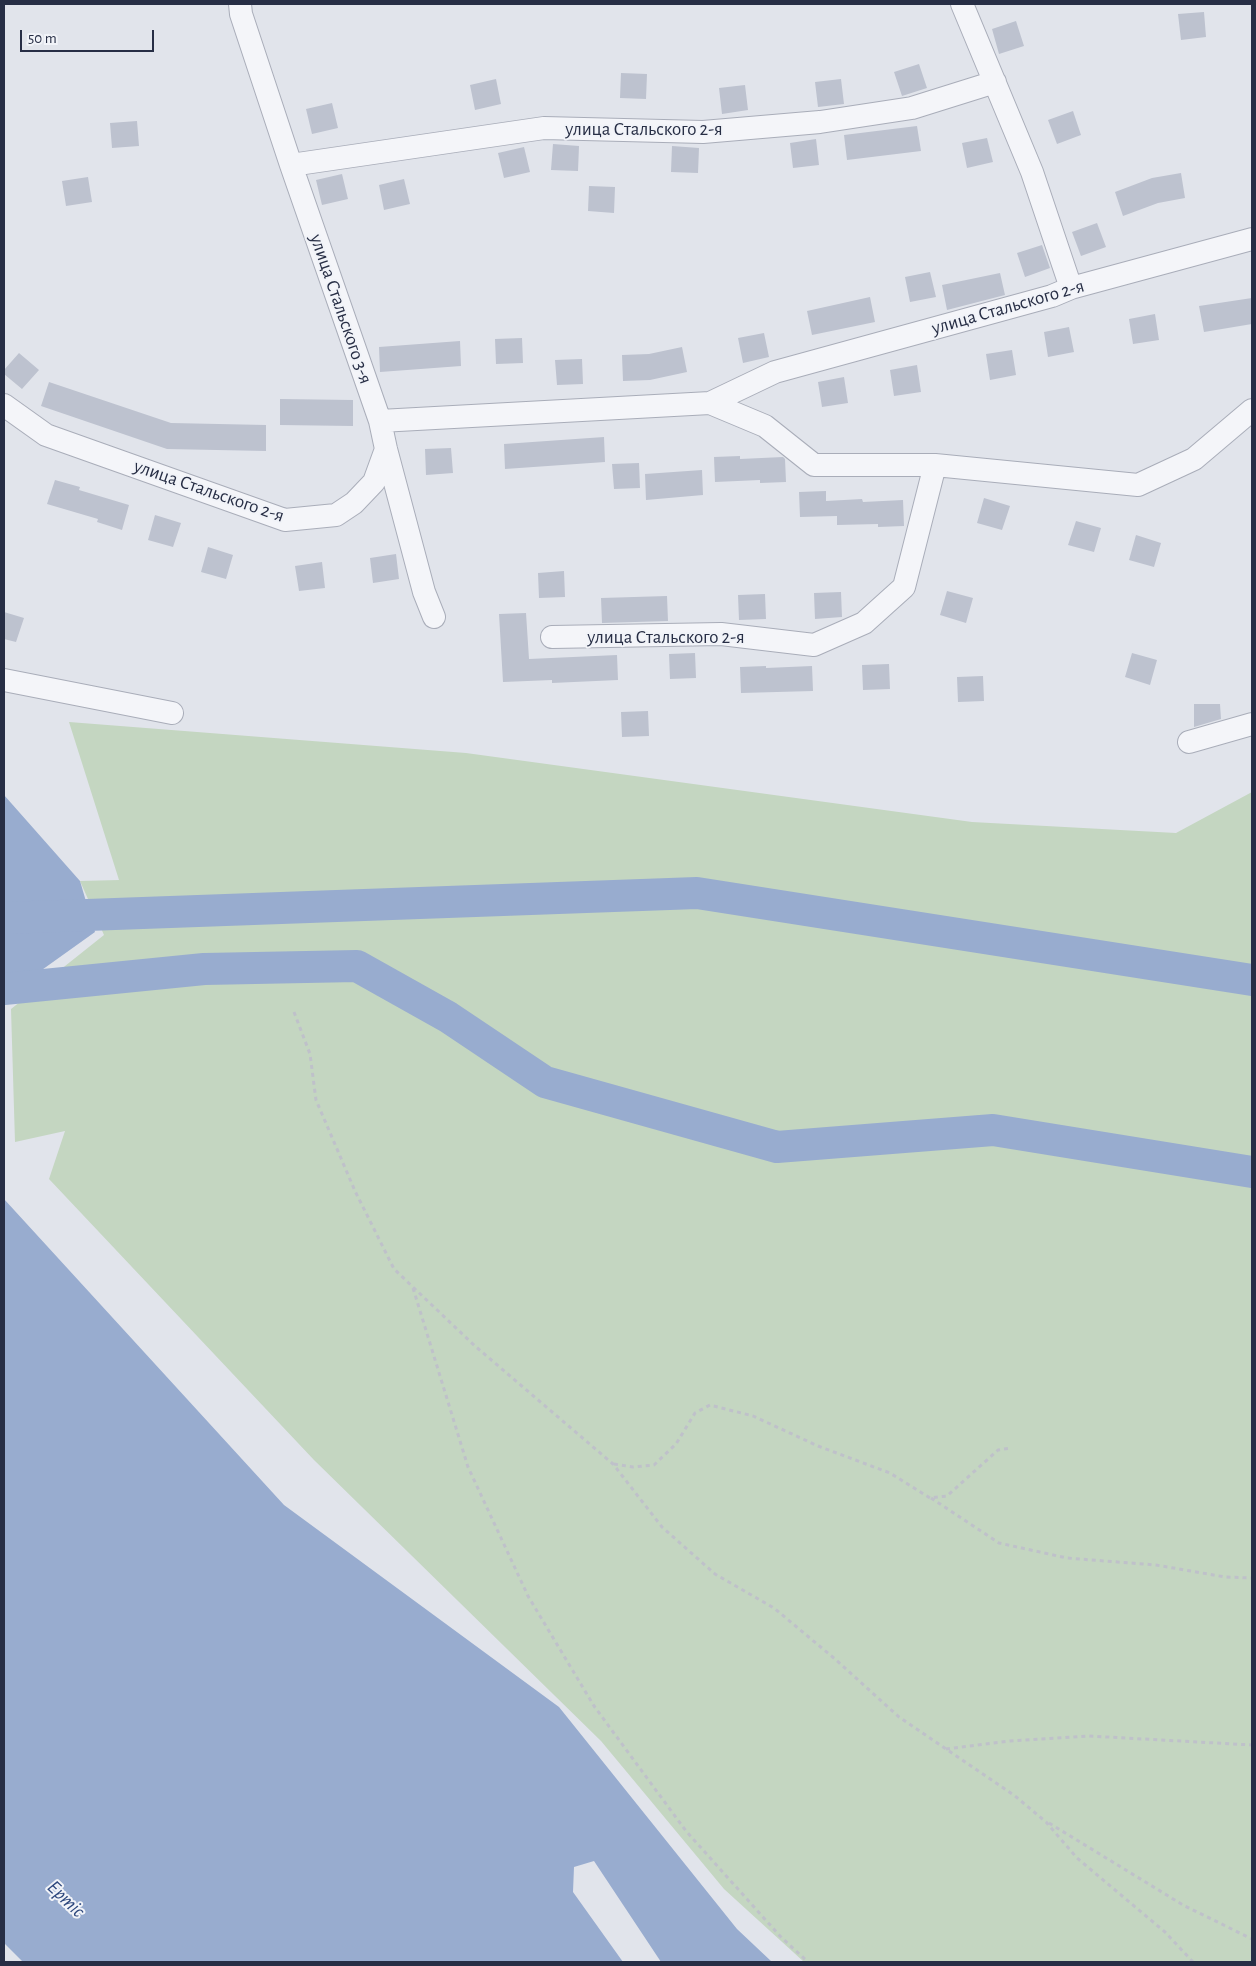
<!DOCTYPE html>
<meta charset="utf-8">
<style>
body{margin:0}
#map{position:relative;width:1256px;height:1966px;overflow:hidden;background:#e1e4eb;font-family:"Alegreya Sans",sans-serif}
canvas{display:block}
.frame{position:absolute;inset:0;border:5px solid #272e45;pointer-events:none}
.scale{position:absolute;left:20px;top:30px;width:134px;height:22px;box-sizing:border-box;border:2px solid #272e45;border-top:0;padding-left:6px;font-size:15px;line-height:18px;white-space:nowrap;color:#272e45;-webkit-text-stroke:4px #f1f3f8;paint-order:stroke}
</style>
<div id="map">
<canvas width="1256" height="1966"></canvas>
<div class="frame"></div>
<div class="scale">50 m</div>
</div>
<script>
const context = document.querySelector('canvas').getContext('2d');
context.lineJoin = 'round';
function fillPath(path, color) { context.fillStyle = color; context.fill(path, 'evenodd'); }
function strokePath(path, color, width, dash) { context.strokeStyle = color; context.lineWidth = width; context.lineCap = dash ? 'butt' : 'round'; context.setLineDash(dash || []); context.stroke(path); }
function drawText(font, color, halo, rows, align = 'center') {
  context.font = font + ' "Alegreya Sans",sans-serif'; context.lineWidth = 4; context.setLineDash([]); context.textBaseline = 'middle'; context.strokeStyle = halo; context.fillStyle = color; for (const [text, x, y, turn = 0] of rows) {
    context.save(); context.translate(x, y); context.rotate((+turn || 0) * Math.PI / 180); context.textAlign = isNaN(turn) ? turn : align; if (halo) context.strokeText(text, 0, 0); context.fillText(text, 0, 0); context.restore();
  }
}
fillPath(new Path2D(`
 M69 722 466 753 972 822 1176 833 1252 792V1962H804L724 1889 601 1741 314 1460 49 1179 65 1131 15 1142 11 1009 104 935 80 881 119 880Z`), '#c4d6c1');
fillPath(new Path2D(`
 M4 795 80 881 95 932 4 997Z
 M4 1199 284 1505 559 1707 737 1929 772 1962H661L594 1861 574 1867 573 1892 623 1962H23L4 1943Z`), '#98accf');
strokePath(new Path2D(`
 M4 918 697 893 1252 980
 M4 989 204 969 357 966 448 1017 545 1082 777 1147 993 1130 1252 1172`), '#98accf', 32);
fillPath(new Path2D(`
 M1204 12 1206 37 1181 40 1178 14Z
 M1016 21 1024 46 999 54 992 29Z
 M919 64 927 88 902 96 894 72Z
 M621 73 647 74 646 99 620 98Z
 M496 79 501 104 475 110 470 85Z
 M841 79 844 104 818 107 815 82Z
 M745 85 748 110 722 114 719 88Z
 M332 103 338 128 312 134 306 109Z
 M1073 111 1081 135 1057 144 1048 120Z
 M137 121 139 146 112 148 110 123Z
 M917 126 921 151 847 160 844 135Z
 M987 138 993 162 967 168 962 143Z
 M816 139 819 165 793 168 790 143Z
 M553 144 579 146 578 171 551 170Z
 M672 146 699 148 698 173 671 172Z
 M524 147 530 172 504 178 498 153Z
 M1181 173 1185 198 1158 203 1123 216 1115 192 1152 178Z
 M342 174 348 199 322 205 316 180Z
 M88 177 92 202 66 206 62 181Z
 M404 179 410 204 384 210 379 185Z
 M589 186 615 187 614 213 588 211Z
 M1097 223 1106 247 1081 256 1072 232Z
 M1042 245 1050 268 1025 277 1017 253Z
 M930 272 936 297 910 302 905 277Z
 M1000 273 1005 295 947 310 942 285Z
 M870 297 875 322 812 335 807 311Z
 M1252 298V324L1204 332 1199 306Z
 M1155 314 1159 340 1133 344 1129 319Z
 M1069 327 1074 352 1048 357 1044 332Z
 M764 333 769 357 743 363 738 338Z
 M522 338 523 363 496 364 495 339Z
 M460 341 461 366 380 372 379 347Z
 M682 347 687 372 650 380 623 381 622 355 649 354Z
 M1012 350 1016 375 990 380 986 354Z
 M19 353 39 370 22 389 4 374V370Z
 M582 359 583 384 557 385 555 360Z
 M917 365 921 392 894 396 890 370Z
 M844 377 848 403 822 407 818 382Z
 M49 382 171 423 266 425V451L167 449 41 406Z
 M280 399 353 400V426L280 425Z
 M604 437 605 462 505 469 504 444Z
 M451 448 453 473 426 475 425 449Z
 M740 456V459L783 457 785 459 786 482 760 483V480L715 482 714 457Z
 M639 463 640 488 614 489 612 464Z
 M702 470 703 495 646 500 645 474Z
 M55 480 80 487 79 490 129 505 122 530 97 522 98 519 47 504Z
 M826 491V501L862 499 863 502 903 500 904 526 878 527V524L837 525V516L800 517 799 492Z
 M984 498 1010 506 1002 530 977 523Z
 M155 515 181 523 173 547 148 540Z
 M1076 521 1101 528 1094 552 1068 545Z
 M1136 535 1161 543 1154 567 1129 560Z
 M208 547 233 555 226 579 201 572Z
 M396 554 399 579 373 583 370 558Z
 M322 562 325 588 299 591 295 566Z
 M564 571 565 597 539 598 538 573Z
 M947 591 973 598 966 623 940 615Z
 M841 592 842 617 815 619 814 593Z
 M765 594 766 619 739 620 738 595Z
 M667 596 668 621 602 623 601 598Z
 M4 612 24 618 16 642 4 639Z
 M526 613 529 659 617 655 618 680 552 683V680L503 682 499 614Z
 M695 653 696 678 670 679 669 654Z
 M1132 653 1157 660 1150 685 1125 677Z
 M889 664 890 689 863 690 862 665Z
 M766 666V668L812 666 813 691 741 693 740 667Z
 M983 676 984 701 958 702 957 677Z
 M1194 704H1220L1221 719 1194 727Z
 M648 711 649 736 622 737 621 712Z`), '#bdc2cf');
const minor = new Path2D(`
 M240 4 241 14 291 165 380 421 386 449 424 592 434 617
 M962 4 1032 172 1071 288
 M291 165 544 128 703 132 820 122 912 108 995 82
 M710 403 765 426 814 465H935L1138 485 1194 459 1252 410
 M4 405 46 435 285 520 336 515 354 503 374 482 386 449
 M380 421 710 403 775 372 1052 296 1071 288 1252 239
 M552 637 721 634 814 645 864 623 904 587 935 465
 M4 680 172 713
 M1189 742 1252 724`);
strokePath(minor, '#a9adb9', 24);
strokePath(new Path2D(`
 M294 1012 310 1054 316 1100 355 1191 394 1269 475 1346 613 1464 662 1527 715 1574 774 1608 835 1659 899 1717 1015 1796 1046 1822 1077 1858 1165 1932 1193 1962
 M413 1288 468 1467 528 1596 594 1706 686 1831 780 1936 808 1962
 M614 1464 633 1467 654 1465 676 1444 695 1413 710 1405 753 1416 818 1446 890 1473 930 1498 947 1496 998 1450 1011 1448
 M931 1498 999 1543 1067 1558 1156 1565 1225 1577 1252 1578
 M946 1749 1010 1741 1089 1736 1252 1745
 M1049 1823 1183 1905 1252 1939`), '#bfc1ca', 3, [4, 4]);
strokePath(minor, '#f4f5f9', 22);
drawText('19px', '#272e45', '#f1f3f8', [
 ["улица Стальского 2-я",644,129],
 ["улица Стальского 2-я",1008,307,-16],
 ["улица Стальского 3-я",341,309,71],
 ["улица Стальского 2-я",209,491,19],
 ["улица Стальского 2-я",666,637]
]);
drawText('italic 20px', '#2d477d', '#f1f3f8', [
 ["Ертіс",66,1899,44]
]);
</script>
